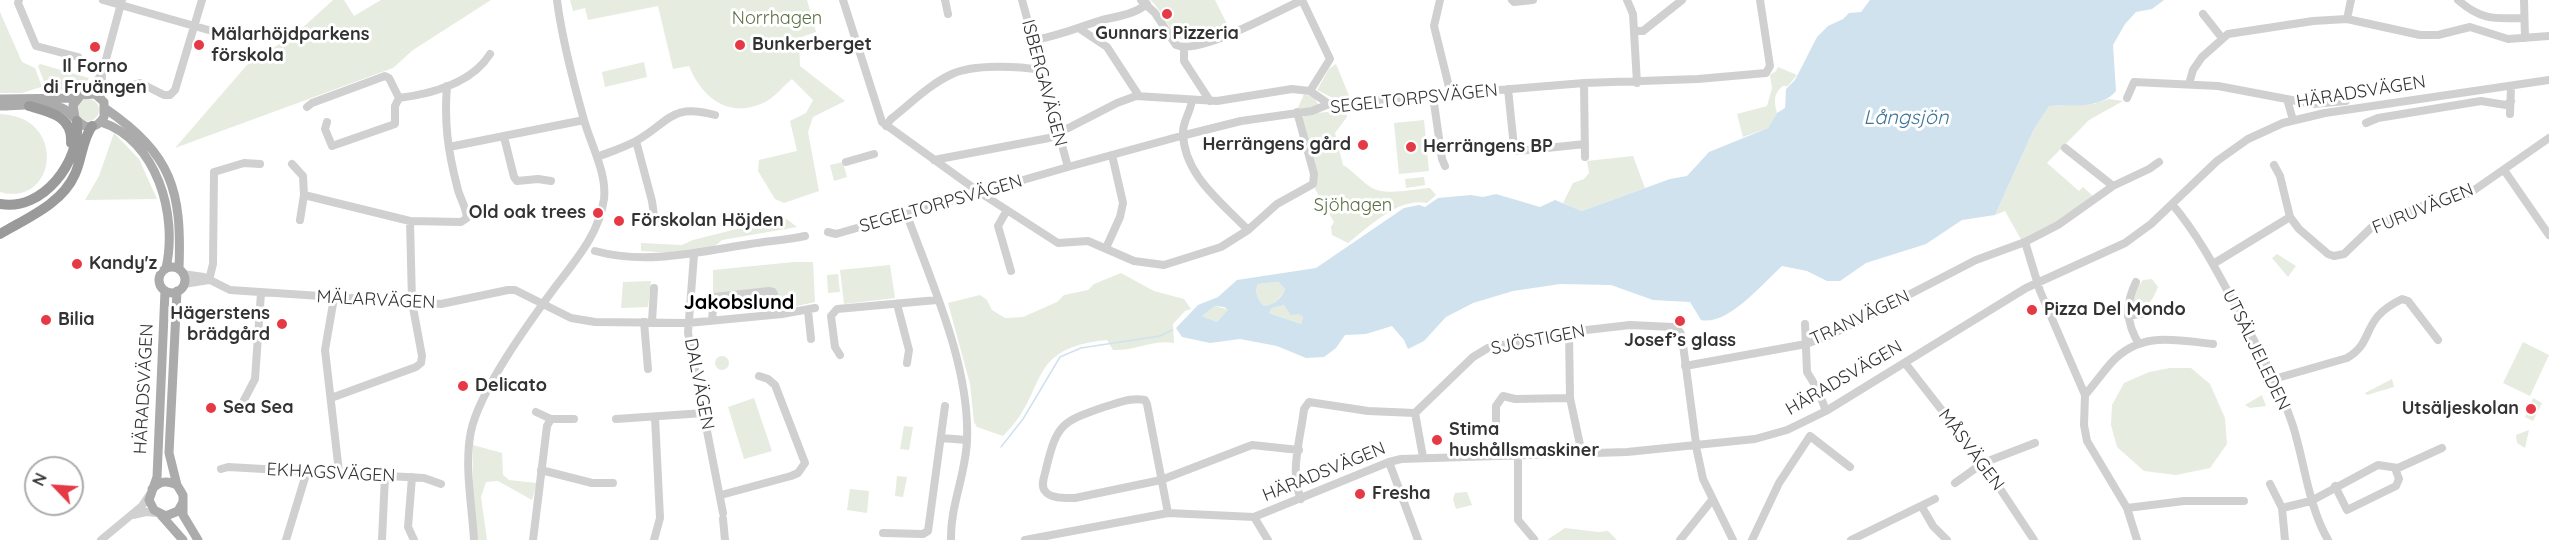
<!DOCTYPE html>
<meta charset="utf-8">
<style>
body{margin:0}
#map{position:relative;width:2549px;height:540px;overflow:hidden;background:#fff;font-family:Quicksand,sans-serif}
canvas{display:block}
.north{position:absolute;left:24px;top:456px;width:60px;height:60px;box-sizing:border-box;background:#fff;border:2px solid #adadad;border-radius:50%;rotate:295deg;font-size:16px;font-weight:700;line-height:24px;text-align:center;color:#333}
.north::after{content:'';display:block;margin:auto;width:21px;height:27px;background:#e63946;clip-path:polygon(50% 0,100% 100%,50% 72%,0 100%)}
</style>
<div id="map">
<canvas width="2549" height="540"></canvas>
<div class="north">N</div>
</div>
<script>
const context = document.querySelector('canvas').getContext('2d');
context.lineJoin = 'round';
function fillPath(path, color) { context.fillStyle = color; context.fill(path, 'evenodd'); }
function strokePath(path, color, width, dash) { context.strokeStyle = color; context.lineWidth = width; context.lineCap = dash ? 'butt' : 'round'; context.setLineDash(dash || []); context.stroke(path); }
function drawText(font, color, halo, rows, align = 'center') {
  context.font = font + ' Quicksand,sans-serif'; context.lineWidth = 6; context.setLineDash([]); context.textBaseline = 'middle'; context.strokeStyle = halo; context.fillStyle = color; for (const [text, x, y, turn = 0] of rows) {
    context.save(); context.translate(x, y); context.rotate((+turn || 0) * Math.PI / 180); context.textAlign = isNaN(turn) ? turn : align; if (halo) context.strokeText(text, 0, 0); context.fillText(text, 0, 0); context.restore();
  }
}
fillPath(new Path2D(`
 M333 0H344L354 16 381 0H491L413 50 393 68 175 148 247 65 299 31Z
 M570 0H807L816 32 799 38 800 66 845 101 813 117 808 132 819 191 784 203 775 199 758 171 759 160 797 151 790 121 806 113 813 100 792 79C784 85 776 96 767 101 731 120 703 100 689 66L673 69 658 6 588 20 585 8 573 11Z
 M1150 0H1215L1230 30C1217 32 1206 40 1193 42 1173 46 1164 10 1150 0Z
 M0 12 22 62 35 68 41 84V87L22 93H0Z
 M644 62 647 77 605 87 602 72Z
 M40 64 89 78C80 94 62 92 46 87L38 66Z
 M1336 64 1350 98 1335 99 1317 90 1329 69Z
 M1778 67 1797 75 1788 86H1783C1773 93 1774 102 1777 113L1768 128 1743 137 1737 114 1767 106 1772 88 1770 75 1776 71Z
 M1304 94 1314 97 1318 104 1316 106 1297 110Z
 M77 110a11 11 0 1 1 22 0a11 11 0 1 1-22 0Z
 M2109 99 2123 101 2089 120 2047 163 2079 191 2083 187 2095 198 2023 243 2005 211 1995 215 2033 131 2049 106 2094 104Z
 M1346 110 1347 117 1335 133 1343 165C1353 171 1359 179 1369 186 1383 197 1413 189 1430 188L1436 195 1427 203C1398 197 1369 227 1348 243L1332 235 1331 227 1334 222 1315 189 1317 183 1302 118 1307 114Z
 M0 114C68 116 57 208 0 192Z
 M1424 120 1429 171 1399 174 1394 123Z
 M114 133 139 159 157 199 85 200 99 176Z
 M1633 156 1645 188 1582 211 1563 203 1573 183 1584 179 1589 173 1587 161Z
 M843 162 847 177 834 181 830 165Z
 M1424 177 1425 185 1406 188 1405 179Z
 M784 217 797 227 722 240C702 260 667 252 641 251V243L682 245 693 240Z
 M2277 254 2296 266 2288 277 2272 258Z
 M794 262H813L815 302 788 308 775 290 713 294V270Z
 M890 265 895 298 844 304 840 270Z
 M1121 273 1154 291 1184 299 1191 309 1185 311 1173 324 1174 343C1154 339 1134 351 1113 350L1107 340C1023 348 1050 391 1003 436L977 427 974 422 970 384 948 303 980 295 987 300 992 310 1005 318 1023 317 1057 302 1064 295 1088 290 1094 284Z
 M838 274 840 292 828 293 827 275Z
 M2152 279 2158 287C2152 302 2148 307 2132 310L2134 292 2143 280Z
 M651 281 648 307 621 308 623 282Z
 M1278 282 1285 289C1280 299 1275 304 1264 306 1258 300 1254 292 1258 284Z
 M1284 305 1303 317 1301 324 1269 313 1272 308Z
 M1215 306 1229 310 1217 322 1202 316Z
 M2523 342 2549 355 2530 396 2503 383Z
 M715 363a7 7 0 1 1 14 0a7 7 0 1 1-14 0Z
 M2170 368H2191L2210 384 2225 418 2227 444 2210 468 2176 475 2144 471 2117 447 2111 425 2112 405 2124 383 2149 372Z
 M2392 379 2394 387 2367 395 2365 393Z
 M2262 395 2266 406 2250 408 2245 405Z
 M754 398 772 451 744 459 728 407Z
 M2533 398 2542 403 2533 421 2525 417Z
 M904 426 913 427 909 450 900 449Z
 M2529 430 2525 448 2517 443 2516 435Z
 M473 445 502 453 503 475 509 480 537 483 532 500 498 481 486 482 481 497 487 540H477L473 494Z
 M897 476 907 477 903 497 895 496Z
 M850 489 869 491 867 513 847 510Z
 M1467 492 1472 505 1456 509 1453 499 1455 493Z
 M1565 528 1598 532 1608 531 1617 540H1547Z`), '#e6ecdf');
fillPath(new Path2D(`
 M1870 0H2164L2152 9 2136 12 2125 24 2113 45 2116 91C2100 110 2072 104 2049 106L2033 131 1995 215 1962 220 1926 244 1866 263 1840 281H1827L1807 271 1782 266C1763 283 1728 326 1701 320L1690 302 1653 300 1611 285 1560 284 1513 291 1473 303 1446 317 1424 341 1408 349 1404 340 1392 326 1366 334 1345 335 1336 348 1324 357 1306 358 1277 346 1240 339 1210 343 1182 337 1176 328 1198 305 1218 297 1237 280 1316 268 1404 208 1419 205 1425 207 1438 198 1471 195 1483 197 1496 194 1540 207 1555 200 1582 211 1670 179 1687 176 1709 152 1768 128 1777 113 1785 108 1786 89 1795 80 1817 37 1828 26 1843 19 1849 13 1861 12ZM1278 282 1285 289C1281 299 1275 304 1264 306 1258 300 1254 292 1258 284ZM1284 305 1291 315 1298 314 1303 317 1301 324 1269 313 1272 308ZM1215 306 1224 307 1228 310 1217 322 1202 316Z`), '#cfe2ee');
strokePath(new Path2D(`
 M1001 447 1023 419 1060 357 1081 348 1160 336 1172 330`), '#cfe2ee', 1.5);
strokePath(new Path2D(`
 M19 0 18 3 36 46 78 57
 M103 0 226 35
 M843 0 882 122 979 192 1058 243 1088 241 1134 261 1164 265 1221 247 1248 230 1277 204 1313 184 1314 174 1297 112
 M945 0 948 14
 M1022 0 1068 167
 M1141 0 1155 13 1176 45C1198 56 1278 11 1302 0L1330 59 1310 91
 M1440 0 1434 26 1451 95
 M1512 0 1514 2 1533 0
 M1627 0 1633 14 1637 83
 M2458 0C2481 20 2493 19 2523 18
 M2524 0 2525 38
 M2203 14 2222 38
 M2347 19 2351 0
 M1080 29 1107 47 1139 96
 M1634 31H1643L1682 0
 M1032 40C1057 37 1078 27 1102 20 1118 16 1133 15 1147 4
 M1184 48V61L1210 101
 M1584 83 1585 157
 M2189 84 2193 70 2202 57 2228 34 2313 21 2347 19 2420 35H2438L2470 27 2508 39 2549 36
 M133 85 140 83 164 95H170L175 90 202 0
 M1508 89 1514 147 1518 151 1585 144
 M81 95 94 85 101 75
 M1433 96 1442 159 1445 166
 M101 97 102 74 122 0
 M399 98C431 94 472 83 490 54
 M2127 98 2134 82 2218 86 2313 104 2346 101
 M2287 99 2293 120
 M1192 100C1191 111 1183 121 1183 132 1183 174 1221 202 1248 230
 M307 107 312 103 385 76 389 78 399 98 395 106V124L332 146 325 129 327 122
 M2510 114 2511 86
 M2366 123 2378 118 2481 101 2506 105 2511 101
 M886 126 891 119C910 104 930 84 952 74 974 64 1017 66 1041 70
 M504 137 514 177 517 181 538 179 551 181
 M636 141 652 201 655 223 682 222
 M449 147 584 120
 M2065 148 2113 186
 M597 157C610 152 623 148 636 141 670 122 670 103 715 115
 M934 160 1049 138 1117 103 1136 96 1217 101 1292 89 1310 91 1329 104
 M846 162 874 154
 M292 164 303 176 304 195 410 221 461 222 467 218C466 206 459 197 457 186 448 151 444 123 447 86
 M2274 165 2280 176 2290 217
 M2504 170 2549 235
 M2172 204C2200 237 2219 275 2240 314 2259 350 2280 386 2293 426 2305 464 2308 505 2328 540
 M1007 210 998 226 1011 271
 M907 215C932 284 970 366 967 440 966 474 950 506 951 540
 M300 220 304 195
 M828 232 836 234 1068 167 1181 136 1241 121 1312 111 1329 104 1584 83 1698 79 1766 73 1770 66 1760 0
 M2025 242 2040 291 2085 395 2084 425 2087 441 2127 508 2137 540
 M1106 248 1120 217 1123 203 1112 155
 M595 251C646 265 699 252 750 244 768 241 786 240 805 236
 M694 255 688 333 723 513
 M2213 264 2290 217 2299 229 2328 254 2334 256 2344 254 2372 227 2430 203 2470 193 2549 138
 M183 274 204 277 230 290 441 304 508 290H515L571 318 595 322 688 323 782 314 815 308
 M209 280 213 264 214 172 244 163 260 164
 M2136 282C2125 304 2126 323 2139 344
 M184 284 209 280
 M334 298 325 350 339 472
 M897 304 909 350 907 363
 M808 311 811 339
 M2128 316 2175 307
 M712 320 714 297 769 291 773 292 782 314
 M644 322 648 369
 M652 322 654 288
 M1805 324 1807 372 1818 390 1826 411
 M1569 332 1570 398 1582 454
 M840 355 835 347 831 316 837 309 937 300
 M1905 363 1983 463 2034 540
 M1685 366 1806 344 1831 335 1976 260 2025 242 2058 225 2113 186 2149 169 2159 162
 M2274 379 2347 358C2368 346 2365 331 2378 316 2384 309 2394 303 2402 299L2408 301 2438 340
 M2085 395C2094 385 2102 373 2112 362 2141 331 2175 340 2213 344
 M331 398 416 367 421 363 422 356 412 302 410 221
 M243 402 255 379 261 293
 M536 412 551 419H574
 M1415 413 1423 457
 M616 419 704 413
 M1496 423V406L1503 396 1515 399 1570 398
 M941 438 967 440
 M1518 456V520L1534 539
 M1389 462 1418 540
 M221 469 228 467 424 478 441 484
 M541 470 592 483H613
 M412 477 408 527 414 540
 M1955 483 1983 463 2035 443
 M2270 484 2282 508 2285 540
 M2335 486 2347 510 2396 486 2399 479 2395 468
 M721 495 791 476 798 473 805 463 775 385 768 379 759 376
 M1301 499C1289 472 1301 437 1304 409L1309 402 1368 411 1415 413 1473 357 1488 348 1569 332 1630 325 1673 327 1680 332 1682 337 1697 451 1703 479 1733 540
 M1922 507 1933 526 1947 540
 M2127 508 2184 501H2244
 M2282 508 2311 501 2378 465 2398 468 2442 448
 M1168 513 1147 404 1145 400C1131 397 1118 403 1104 407 1061 422 1057 424 1046 469 1045 475 1040 485 1045 491 1050 499 1067 498 1075 498L1161 480 1252 445 1299 450
 M133 515 146 512 157 513
 M1254 517 1268 540
 M723 519 725 540
 M883 533 923 534 928 531 945 406
 M101 540 142 506 150 494
 M286 540 307 471
 M382 540 385 476
 M474 540C472 505 464 466 471 431 480 390 528 324 553 290 574 262 599 235 604 199 607 173 591 145 584 120 573 81 562 40 557 0
 M533 540 547 426 551 419
 M654 540 660 518 655 417
 M1025 540 1168 513 1254 517 1389 462 1401 459 1627 452 1755 439 1787 430 1826 411 2026 288 2125 243 2151 224 2217 161 2248 139 2283 123 2325 113 2549 80
 M1680 540 1712 500
 M1752 540 1779 483 1810 436 1850 467
 M1851 540 1935 499`), '#d0d0d0', 8);
strokePath(new Path2D(`
 M0 99 78 98
 M0 106C16 106 48 102 62 108 73 112 77 126 89 127 96 127 101 122 104 117V102L95 94 81 95 73 105 75 118
 M106 109C172 155 182 190 179 269
 M101 122C157 140 178 215 166 268
 M159 280a13 13 0 1 1 26 0a13 13 0 1 1-26 0Z
 M165 291 157 477 149 500 154 510 166 516 178 511 183 502
 M177 291 169 453 177 485
 M152 489C160 481 167 480 177 485L183 495V515L198 540
 M161 515 183 540`), '#ababab', 9);
strokePath(new Path2D(`
 M29 106C50 112 73 116 71 143
 M0 204C43 212 81 161 77 121
 M0 234C27 218 62 204 75 174 82 159 82 140 92 126`), '#9a9a9a', 10);
for (const [x, y, r, color] of [
 [1167,14,6,"#e63946"],
 [199,45,6,"#e63946"],
 [740,45,6,"#e63946"],
 [95,47,6,"#e63946"],
 [1363,145,6,"#e63946"],
 [1411,147,6,"#e63946"],
 [598,213,6,"#e63946"],
 [619,221,6,"#e63946"],
 [77,264,6,"#e63946"],
 [2032,310,6,"#e63946"],
 [46,320,6,"#e63946"],
 [1680,321,6,"#e63946"],
 [282,324,6,"#e63946"],
 [463,386,6,"#e63946"],
 [211,408,6,"#e63946"],
 [2531,409,6,"#e63946"],
 [1437,440,6,"#e63946"],
 [1360,494,6,"#e63946"]
]) { const dot = new Path2D(); dot.arc(x, y, r, 0, 2 * Math.PI); context.fillStyle = color; context.fill(dot); strokePath(dot, '#fff', 2); }
drawText('18px', '#56703f', '#fff', [
 ["Norrhagen",777,19],
 ["Sjöhagen",1353,206]
]);
drawText('bold 18px', '#333', '#fff', [
 ["Gunnars Pizzeria",1167,34,"center"],
 ["Mälarhöjdparkens",211,35],
 ["förskola",211,56],
 ["Bunkerberget",752,45],
 ["Il Forno",95,67,"center"],
 ["di Fruängen",95,88,"center"],
 ["Herrängens gård",1351,145,"right"],
 ["Herrängens BP",1423,147],
 ["Old oak trees",586,213,"right"],
 ["Förskolan Höjden",631,221],
 ["Kandy'z",89,264],
 ["Pizza Del Mondo",2044,310],
 ["Hägerstens",270,314,"right"],
 ["brädgård",270,335,"right"],
 ["Bilia",58,320],
 ["Josef’s glass",1680,341,"center"],
 ["Delicato",475,386],
 ["Sea Sea",223,408],
 ["Utsäljeskolan",2519,409,"right"],
 ["Stima",1449,430],
 ["hushållsmaskiner",1449,451],
 ["Fresha",1372,494]
], 'left');
drawText('18px', '#333', '#fff', [
 ["ISBERGAVÄGEN",1044,83,75],
 ["HÄRADSVÄGEN",2361,92,-9],
 ["SEGELTORPSVÄGEN",1414,99,-6],
 ["SEGELTORPSVÄGEN",941,204,-16],
 ["FURUVÄGEN",2423,209,-22],
 ["MÄLARVÄGEN",376,300,3],
 ["TRANVÄGEN",1860,318,-25],
 ["SJÖSTIGEN",1538,340,-11],
 ["UTSÄLJELEDEN",2256,350,64],
 ["HÄRADSVÄGEN",1844,378,-30],
 ["DALVÄGEN",699,384,79],
 ["HÄRADSVÄGEN",144,389,-87],
 ["MÅSVÄGEN",1971,450,53],
 ["HÄRADSVÄGEN",1324,472,-22],
 ["EKHAGSVÄGEN",331,473,3]
]);
drawText('italic 20px', '#3f7597', '#fff', [
 ["Långsjön",1906,118]
]);
drawText('bold 20px', '#000', '#fff', [
 ["Jakobslund",739,303]
]);
</script>
